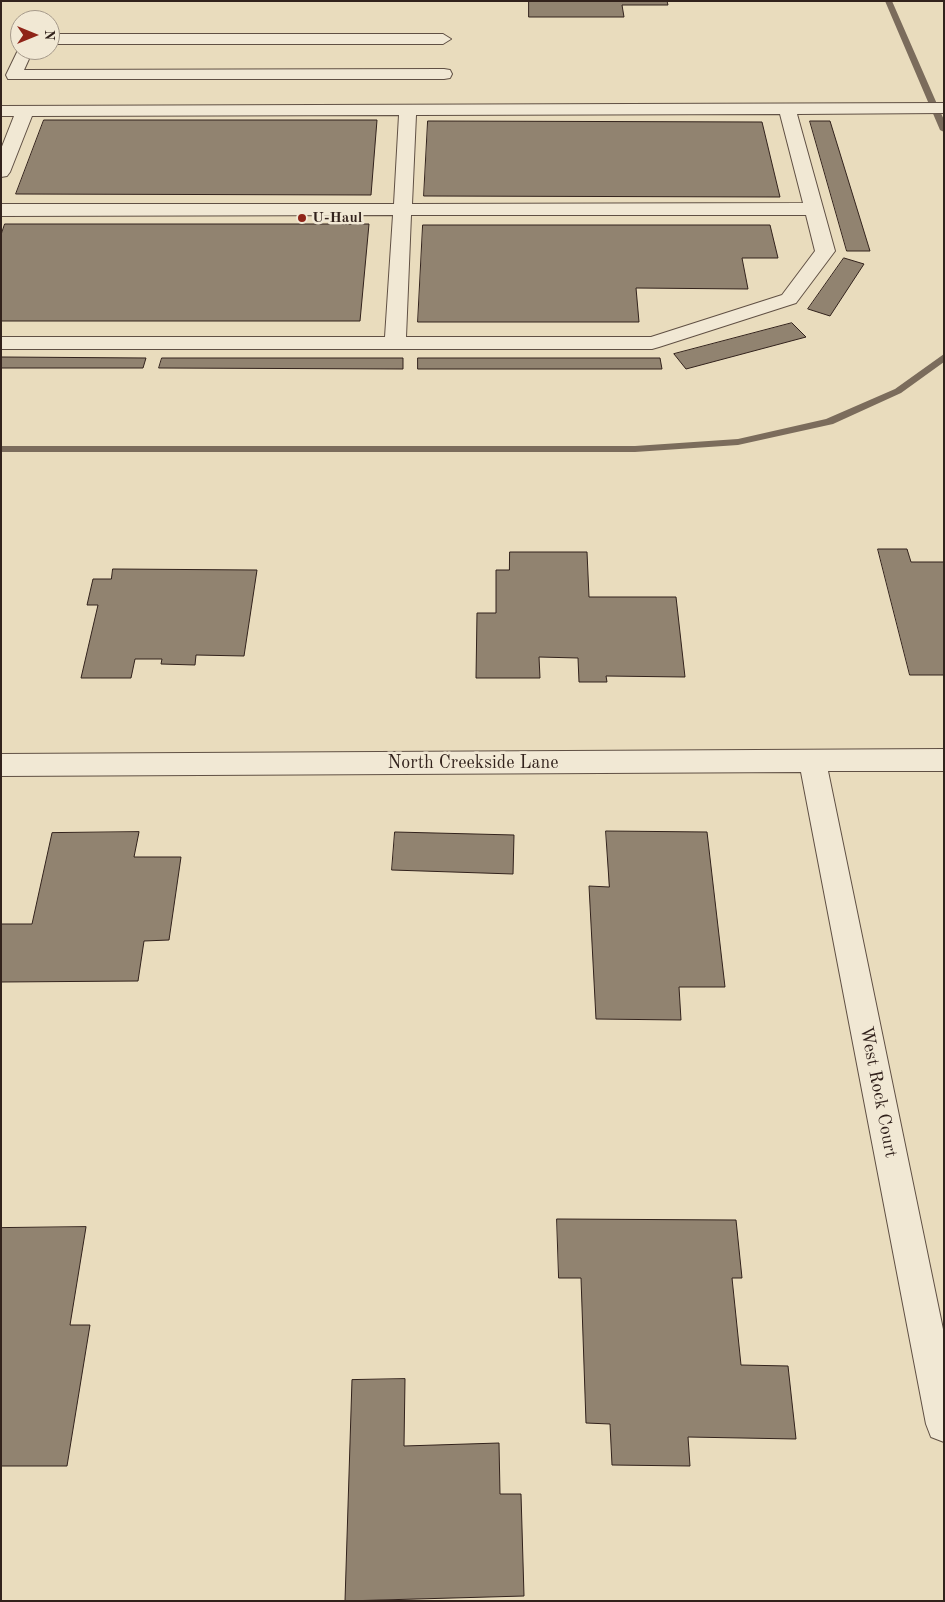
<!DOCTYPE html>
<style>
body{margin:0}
#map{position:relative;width:945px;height:1602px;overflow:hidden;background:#e9dcbd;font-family:"Old Standard TT",serif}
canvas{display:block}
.frame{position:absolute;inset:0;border:2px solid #32221c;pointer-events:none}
.north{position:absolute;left:10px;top:10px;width:50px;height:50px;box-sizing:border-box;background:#f1e8d4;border:1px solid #a5998a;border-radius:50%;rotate:90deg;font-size:14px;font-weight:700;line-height:20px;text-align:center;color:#32221c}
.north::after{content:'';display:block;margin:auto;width:18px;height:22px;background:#8f2418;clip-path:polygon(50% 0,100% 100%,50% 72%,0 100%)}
</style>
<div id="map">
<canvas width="945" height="1602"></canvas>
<div class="frame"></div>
<div class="north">N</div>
</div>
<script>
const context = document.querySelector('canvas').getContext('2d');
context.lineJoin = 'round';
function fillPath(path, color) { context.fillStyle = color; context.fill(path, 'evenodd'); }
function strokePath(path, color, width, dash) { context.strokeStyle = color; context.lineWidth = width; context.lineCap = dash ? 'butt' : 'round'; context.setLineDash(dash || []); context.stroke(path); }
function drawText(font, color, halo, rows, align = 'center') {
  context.font = font + ' "Old Standard TT",serif'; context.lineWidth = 5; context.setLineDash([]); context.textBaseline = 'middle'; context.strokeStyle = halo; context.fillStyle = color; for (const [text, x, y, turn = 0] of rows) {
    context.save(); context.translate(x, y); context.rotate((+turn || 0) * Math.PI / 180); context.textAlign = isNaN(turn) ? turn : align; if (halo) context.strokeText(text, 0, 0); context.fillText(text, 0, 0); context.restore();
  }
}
fillPath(new Path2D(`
 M885 1H892L944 120V132L940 130Z
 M944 354V362L901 393 833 424 738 445 635 452H1V446H635L738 439 826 419 895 389Z`), '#7b6c5c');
const building = new Path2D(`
 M529 1H667L668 5H622L624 17H529Z
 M44 120H377L371 195 16 194Z
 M428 121 762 122 780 197 424 196Z
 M810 121H830L870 251H847Z
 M5 224H369L360 321H1V235Z
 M423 225H770L778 258H742L748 289 636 288 639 322H418Z
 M844 258 864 264 830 316 808 309Z
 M792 323 806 337 686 369 674 354Z
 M1 357 146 358 143 368H1Z
 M162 358H403V369L159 368Z
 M418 358H660L662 369H418Z
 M878 549H907L911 562H944V675H910Z
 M510 552H587L589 597H676L685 677 606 676 607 682H579L578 658 539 657 540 678H476L477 613H496V570H509Z
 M113 569 257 570 244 656 196 655 195 665 161 664 162 659H135L131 678H81L98 605H87L93 579H111Z
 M606 831 707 832 725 987H679L681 1020 596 1019 589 886 609 887Z
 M139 832 134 857H181L169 940 144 941 138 981 1 982V924H32L52 833Z
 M395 832 514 835 513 874 392 870Z
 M557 1219 736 1220 742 1278H732L741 1365 788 1366 796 1439 688 1437 690 1466 612 1465 610 1424 586 1423 581 1278H559Z
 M86 1227 70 1325H90L67 1466H1V1228Z
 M405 1379 404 1446 499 1443 500 1494H521L524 1596 345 1601 352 1380Z`);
fillPath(building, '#918370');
strokePath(building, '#32221c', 1);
const minor = new Path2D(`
 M50 34H443L451 39 443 44H50Z
 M20 46V50H33L24 70 444 69 450 70 452 74 450 78 444 79H8L6 75Z
 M944 103V113L797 114 835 251 796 303 659 347 652 349H1V337H385L393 215 1 216V204H394L399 115 32 116 10 172 7 176 1 177V149L14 116H1V106ZM780 114 803 203 412 204 416 115ZM411 215H806L815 251 782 295 651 337H406Z
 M944 749V771H828L944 1334V1442L931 1437 926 1424 801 772 1 776V754Z`);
strokePath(minor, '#605044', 2);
fillPath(minor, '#f1e8d4');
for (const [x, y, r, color] of [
 [302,218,5,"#8f2418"]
]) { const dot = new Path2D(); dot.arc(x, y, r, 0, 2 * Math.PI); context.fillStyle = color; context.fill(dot); strokePath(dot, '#f1e8d4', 2); }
drawText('bold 15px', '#32221c', '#f1e8d4', [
 ["U-Haul",312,218]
], 'left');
drawText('18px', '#32221c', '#f1e8d4', [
 ["North Creekside Lane",473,763],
 ["West Rock Court",878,1092,79]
]);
</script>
